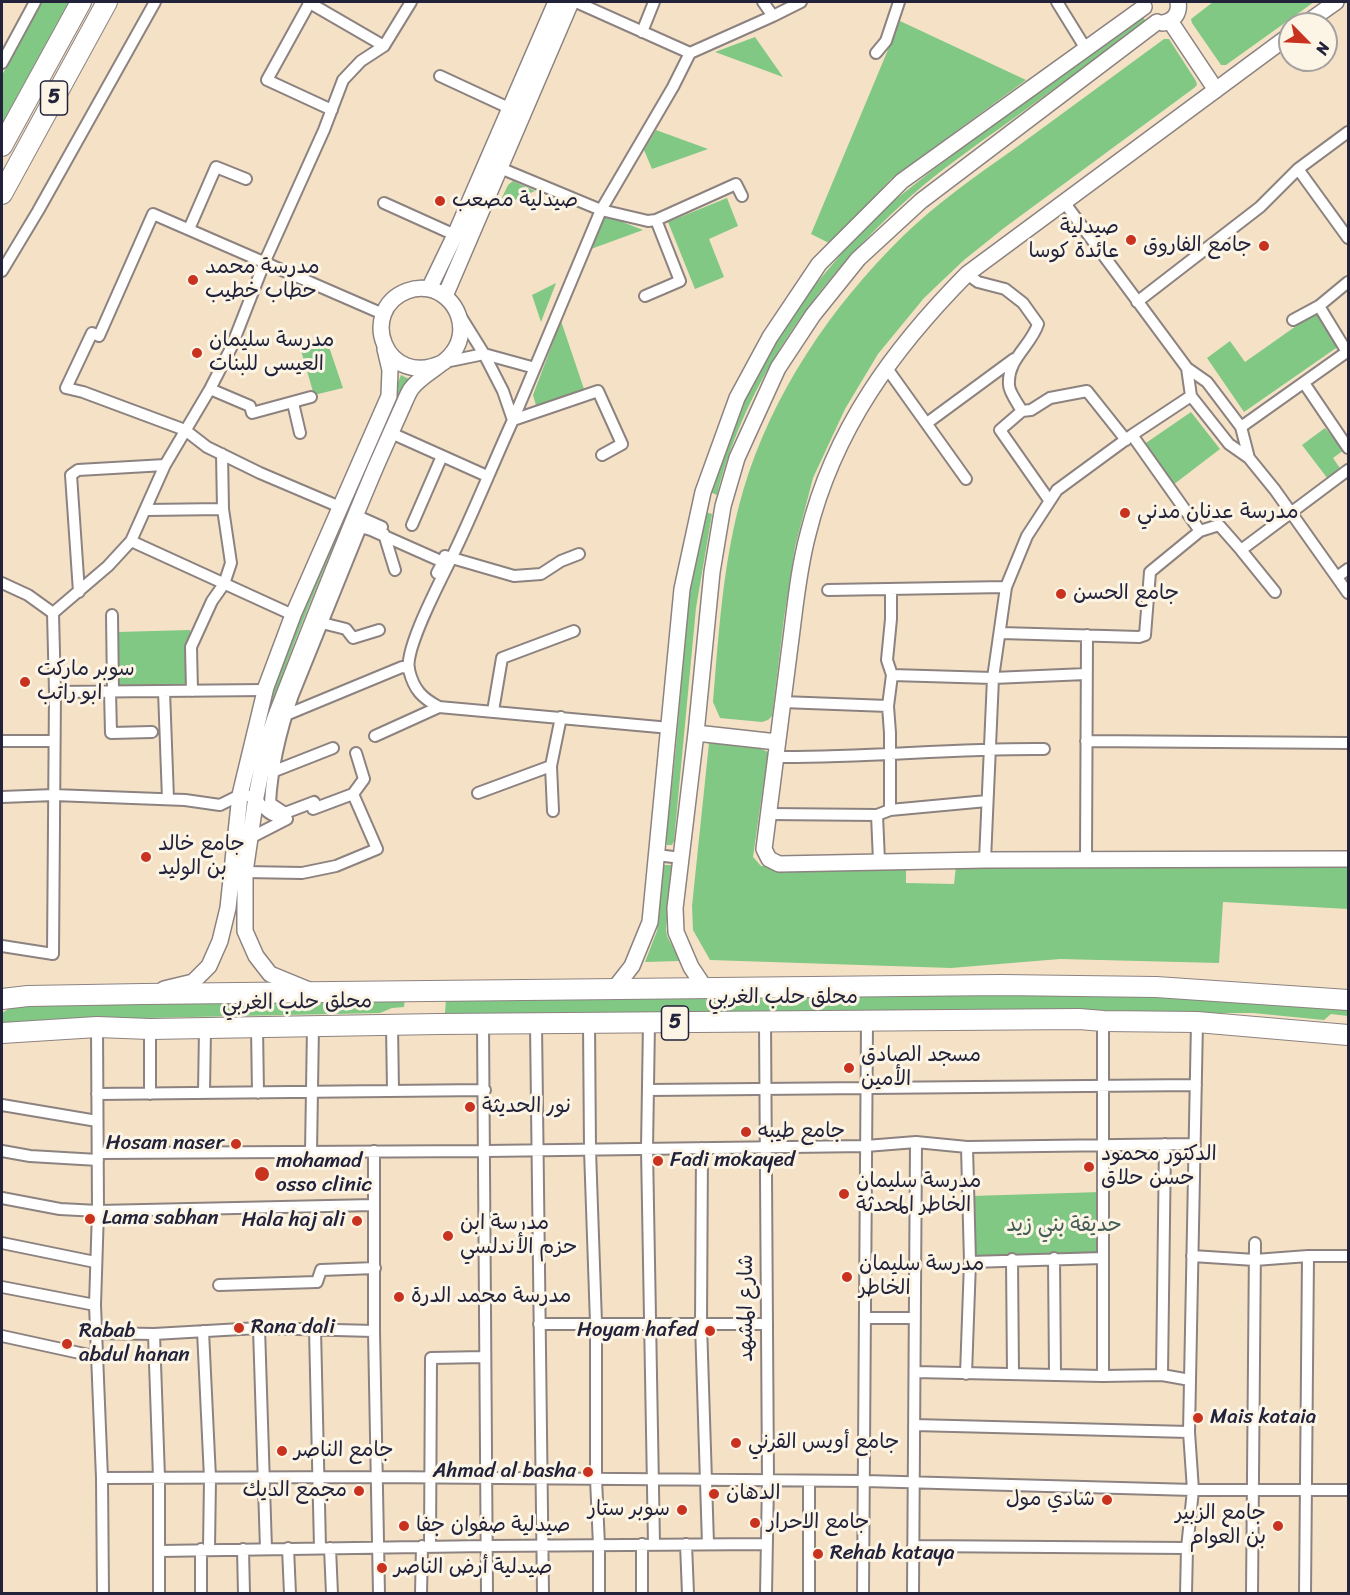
<!DOCTYPE html>
<meta charset="utf-8">
<style>
body{margin:0}
#map{position:relative;width:1350px;height:1595px;overflow:hidden;background:#f5e2c6;font-family:Sriracha,sans-serif}
canvas{display:block}
.frame{position:absolute;inset:0;border:3px solid #22223b;pointer-events:none}
.north{position:absolute;left:1278px;top:12px;width:60px;height:60px;box-sizing:border-box;background:#fcf5e5;border:2px solid #a5a1a1;border-radius:50%;rotate:114deg;font-size:16px;font-weight:700;line-height:24px;text-align:center;color:#22223b}
.north::after{content:'';display:block;margin:auto;width:21px;height:27px;background:#c8321e;clip-path:polygon(50% 0,100% 100%,50% 72%,0 100%)}
</style>
<div id="map">
<canvas width="1350" height="1595"></canvas>
<div class="frame"></div>
<div class="north">N</div>
</div>
<script>
const context = document.querySelector('canvas').getContext('2d');
context.lineJoin = 'round';
function fillPath(path, color) { context.fillStyle = color; context.fill(path, 'evenodd'); }
function strokePath(path, color, width, dash) { context.strokeStyle = color; context.lineWidth = width; context.lineCap = dash ? 'butt' : 'round'; context.setLineDash(dash || []); context.stroke(path); }
function drawText(font, color, halo, rows, align = 'center') {
  context.font = font + ' Sriracha,"Playpen Sans Arabic",sans-serif'; context.lineWidth = 6; context.setLineDash([]); context.textBaseline = 'middle'; context.strokeStyle = halo; context.fillStyle = color; for (const [text, x, y, turn = 0] of rows) {
    context.save(); context.translate(x, y); context.rotate((+turn || 0) * Math.PI / 180); context.textAlign = isNaN(turn) ? turn : align; if (halo) context.strokeText(text, 0, 0); context.fillText(text, 0, 0); context.restore();
  }
}
fillPath(new Path2D(`
 M42 2H71L2 128V75Z
 M1213 2H1314L1226 65H1221L1192 23 1191 19Z
 M1142 15 1146 22C1101 55 1055 88 1010 121 972 148 933 175 899 207 815 284 745 383 717 495L710 492 738 409 777 336 808 293 849 245 886 207 934 169Z
 M900 21 1026 80 891 179 831 244 811 234Z
 M755 37 783 77 715 52Z
 M1164 39H1169L1196 81 1197 85 1194 88 1004 228 964 260 924 298 878 354 845 409 813 478 795 547 784 618 772 716 768 720 762 722 720 718 713 702C719 631 723 560 743 491 772 393 831 307 903 236 936 204 977 175 1014 149 1064 112 1114 76 1164 39Z
 M656 130 708 149 652 169 644 150Z
 M513 181 535 191 497 208 508 185Z
 M727 198 738 226 709 239 724 277 695 289 668 222Z
 M610 217 643 230 591 249 604 218Z
 M556 283 541 322 532 295Z
 M1316 312 1339 346 1244 412 1207 358 1230 341 1245 362Z
 M561 321 584 389 537 409 533 395Z
 M327 341 343 388 314 395 300 347Z
 M401 375 409 379 397 397C359 489 317 580 283 673 270 709 262 747 254 784H250L276 677Z
 M1191 412 1220 449 1173 485 1143 445Z
 M1325 428 1344 450 1333 458 1344 474 1331 483 1302 445Z
 M706 512 712 514 696 608 674 841 672 845H667L666 841 676 747 689 595Z
 M190 630V685L118 687 117 632Z
 M712 741 755 746 768 752 753 857 761 866 906 865V883L954 884 956 866 1348 864V909L1223 902 1219 963 1060 959 951 968 710 960 693 930 692 906 709 743Z
 M664 865H672L666 929 667 936 680 961 645 962 657 931Z
 M1105 994 1199 997 1348 1007V1016L1331 1014 1324 1020 1253 1013H445L446 999Z
 M405 998 404 1007 392 1008 380 1013 99 1019 2 1025V1013L13 1006Z
 M1101 1192V1257L972 1261 971 1196Z`), '#81c884');
const street = new Path2D(`
 M308 2 384 46
 M310 2 267 80 332 110
 M576 2 690 53
 M763 2 773 16
 M1057 2 1086 49
 M642 32 654 2
 M876 53 886 41 899 2
 M2 63 35 2
 M440 76 509 108
 M500 168 601 210 648 221 656 220 736 184 742 196
 M1298 169 1348 238
 M1064 202 1187 368 1207 382 1241 427 1249 458
 M384 203 455 235
 M189 229 216 167 246 179
 M2 271 38 211 155 2
 M967 274 978 282 1005 289 1023 303 1038 324C1031 346 1007 359 1009 385 1009 392 1018 404 1022 411L1000 430 1049 500
 M645 296 680 281 656 220
 M1137 302 1260 207 1298 169 1348 132
 M1319 306 1347 352
 M461 317 484 354 535 368
 M1293 320 1319 306 1348 282
 M445 362 484 354 503 391 513 420C492 466 473 514 451 559 441 580 404 649 409 670 414 690 422 698 439 707L670 728
 M886 367 966 479
 M1187 368 1191 396 1229 444 1249 458 1275 490 1348 593
 M1304 383 1348 448
 M210 389 250 406 252 413 311 397
 M293 403 300 433
 M1022 411 1031 410 1050 398 1087 391 1126 440
 M927 423 1014 359
 M1241 427 1348 351
 M391 433 487 476
 M1132 435 1200 531 1219 525 1241 550 1348 470
 M602 455 622 444 598 391 513 420 601 210 673 87 690 53 773 16 801 2
 M340 507 260 473 207 447 185 430 83 392 66 388 92 333 99 336 153 214 383 314
 M146 510 223 509
 M355 515 382 527
 M412 525 442 456
 M384 534 395 570
 M131 541 293 615
 M1241 550 1275 592
 M445 556 514 576 541 574 561 561 579 554
 M1337 577 1348 569
 M2 583 28 595 53 613
 M828 590 1006 587
 M79 592 71 475 78 470 165 465
 M112 615 113 691
 M322 623 346 629 353 638 379 630
 M1001 633 1139 637 1145 635 1150 572 1200 531
 M892 675 993 678 1086 674
 M110 691 111 733 152 732
 M164 691 168 799
 M192 691 191 647 212 601 224 584 231 563 223 509 222 454
 M55 692 265 690
 M782 702 888 706
 M493 711 502 658 574 631
 M286 715 402 667 409 668
 M375 736 439 707
 M2 741H54
 M1086 741 1348 743
 M775 757C865 758 954 748 1044 749
 M272 772 333 748
 M478 793 551 766
 M2 797 54 795 185 800 220 805 240 795 256 797C264 811 270 816 285 819
 M317 807 314 802 285 813 270 803C272 766 281 730 293 695L361 527 371 530 443 562 437 573
 M313 809 353 794 364 779 356 753
 M890 810V733L888 706 892 675 887 660 891 619V589
 M553 811 551 766 561 717
 M769 814 877 815 890 810 987 801
 M877 815 879 861
 M247 837 250 838 287 819
 M657 855 681 858
 M985 860 993 678 1006 587 1027 536 1057 490 1132 435 1191 396
 M1086 860 1087 635
 M245 872 302 873 336 866 377 849 353 794
 M2 946 53 954 55 692 53 613 108 566 131 541 165 465 210 389 231 348 265 261 324 130 343 80 361 61 384 46 411 2
 M765 1022 768 1481 766 1594
 M589 1023 590 1150 596 1323V1479L599 1545V1594
 M649 1023 647 1149 654 1544
 M483 1024 487 1594
 M536 1024 543 1594
 M392 1025 393 1091
 M97 1027 98 1211 95 1305 102 1478 103 1594
 M257 1027 258 1093
 M150 1029V1094
 M649 1090 1196 1085
 M204 1093 205 1028
 M97 1094 485 1090
 M2 1105 97 1121
 M967 1147 970 1262 1103 1258
 M702 1148 701 1324 708 1544
 M2 1151 30 1156 98 1160
 M374 1151V1331L379 1594
 M311 1152 313 1026
 M98 1153 486 1151 866 1146 916 1142 967 1147 1195 1144
 M2 1198 60 1209 98 1211 374 1205
 M2 1243 95 1262
 M1192 1256 1255 1260 1308 1256H1348
 M1054 1258 1055 1374
 M1012 1259 1013 1374
 M219 1285 317 1282 321 1270 375 1268
 M2 1287 95 1305
 M865 1318H915
 M539 1324H767
 M259 1328 266 1549
 M315 1329 320 1548
 M203 1331 210 1478 209 1549
 M96 1333 154 1334 259 1328 374 1331
 M154 1334 159 1478V1594
 M2 1336 98 1357
 M915 1372 1103 1376 1162 1375 1190 1380
 M966 1374 970 1262
 M1162 1375 1165 1144
 M1103 1376V1021
 M914 1425 1189 1432
 M102 1478 377 1477 865 1481 1193 1490H1348
 M686 1544 688 1594
 M430 1546 431 1358 485 1357
 M913 1546 1187 1548
 M288 1548 290 1594
 M330 1548 332 1594
 M201 1549V1594
 M243 1549 244 1594
 M159 1551 486 1546 767 1544
 M421 1594 422 1546
 M642 1594V1544
 M809 1594V1481
 M863 1594 867 1021
 M913 1594 916 1142
 M1186 1594 1187 1548 1193 1490 1189 1432 1197 1022
 M1252 1594 1255 1243
 M1305 1594 1308 1256`);
const secondary = new Path2D(`
 M1170 21 1216 90
 M1163 23C1174 21 1180 13 1178 2
 M1305 24 1336 2
 M1290 35 967 274C893 349 834 429 808 534 798 571 795 609 790 646 781 714 773 781 764 849L769 859 779 864 985 860 1348 859
 M429 289 455 235 556 2
 M445 296 571 2
 M696 733 777 742
 M705 988 691 967 676 932 675 908 696 733 712 572 723 506 737 458 778 368 813 315 858 259 921 201 1157 22
 M164 989 193 982 209 966 220 941 228 908 240 795 266 687 293 615 389 396 390 370 385 349
 M614 989 632 966 650 922 682 589 703 492 737 398 770 337 819 264 902 181 1144 7
 M309 990 270 974 256 956 245 931V872L256 797 267 742 275 718C308 633 341 548 377 464 385 446 393 428 401 410 404 404 407 395 411 389 425 370 455 363 460 337 466 307 437 279 407 291 357 310 385 391 444 362`);
const highway = new Path2D(`
 M2 146 81 2
 M2 194 107 2
 M2 999 28 996 143 994 1001 985 1156 987 1348 1000
 M2 1033 97 1027 150 1029 439 1024 1079 1019 1103 1021 1197 1022 1348 1035`);
strokePath(street, '#8c8280', 14);
strokePath(secondary, '#8c8280', 18);
strokePath(highway, '#8c8280', 22);
strokePath(street, '#fff', 10);
strokePath(secondary, '#fff', 15);
strokePath(highway, '#fff', 20);
for (const [x, y, r, color] of [
 [440,201,6,"#c8321e"],
 [1131,240,6,"#c8321e"],
 [1264,246,6,"#c8321e"],
 [193,280,6,"#c8321e"],
 [197,353,6,"#c8321e"],
 [1125,513,6,"#c8321e"],
 [1061,594,6,"#c8321e"],
 [25,682,6,"#c8321e"],
 [146,857,6,"#c8321e"],
 [849,1068,6,"#c8321e"],
 [470,1107,6,"#c8321e"],
 [746,1132,6,"#c8321e"],
 [236,1144,6,"#c8321e"],
 [658,1161,6,"#c8321e"],
 [1089,1167,6,"#c8321e"],
 [262,1174,8,"#c8321e"],
 [844,1194,6,"#c8321e"],
 [90,1219,6,"#c8321e"],
 [357,1221,6,"#c8321e"],
 [448,1236,6,"#c8321e"],
 [847,1277,6,"#c8321e"],
 [399,1297,6,"#c8321e"],
 [239,1328,6,"#c8321e"],
 [710,1331,6,"#c8321e"],
 [67,1344,6,"#c8321e"],
 [1198,1418,6,"#c8321e"],
 [736,1443,6,"#c8321e"],
 [282,1451,6,"#c8321e"],
 [588,1472,6,"#c8321e"],
 [359,1491,6,"#c8321e"],
 [714,1494,6,"#c8321e"],
 [1107,1500,6,"#c8321e"],
 [682,1510,6,"#c8321e"],
 [755,1523,6,"#c8321e"],
 [404,1526,6,"#c8321e"],
 [1278,1526,6,"#c8321e"],
 [818,1554,6,"#c8321e"],
 [382,1568,6,"#c8321e"]
]) { const dot = new Path2D(); dot.arc(x, y, r, 0, 2 * Math.PI); context.fillStyle = color; context.fill(dot); strokePath(dot, '#fcf5e5', 2); }
for (const [x, y, w] of [
 [54,98,27],
 [675,1023,27]
]) { const box = new Path2D(); box.roundRect(x - w / 2, y - 17, w, 34, 4.5); context.fillStyle = '#fcf5e5'; context.fill(box); strokePath(box, '#22223b', 1.5); }
drawText('bold 20px', '#22223b', null, [
 ["5",54,98],
 ["5",675,1023]
]);
drawText('21px', '#22223b', '#fcf5e5', [
 ["صيدلية مصعب",452,201],
 ["صيدلية",1119,228,"right"],
 ["عائدة كوسا",1119,252,"right"],
 ["جامع الفاروق",1252,246,"right"],
 ["مدرسة محمد",205,268],
 ["حطاب خطيب",205,292],
 ["مدرسة سليمان",209,341],
 ["العيسى للبنات",209,365],
 ["مدرسة عدنان مدني",1137,513],
 ["جامع الحسن",1073,594],
 ["سوبر ماركت",37,670],
 ["ابو راتب",37,694],
 ["جامع خالد",158,845],
 ["بن الوليد",158,869],
 ["مسجد الصادق",861,1056],
 ["الأمين",861,1080],
 ["نور الحديثة",482,1107],
 ["جامع طيبه",758,1132],
 ["Hosam naser",224,1144,"right"],
 ["الدكتور محمود",1101,1155],
 ["حسن حلاق",1101,1179],
 ["Fadi mokayed",670,1161],
 ["mohamad",276,1162],
 ["osso clinic",276,1186],
 ["مدرسة سليمان",856,1182],
 ["الخاطر المحدثة",856,1206],
 ["Lama sabhan",102,1219],
 ["Hala haj ali",345,1221,"right"],
 ["مدرسة ابن",460,1224],
 ["حزم الأندلسي",460,1248],
 ["مدرسة سليمان",859,1265],
 ["الخاطر",859,1289],
 ["مدرسة محمد الدرة",411,1297],
 ["Rana dali",251,1328],
 ["Hoyam hafed",698,1331,"right"],
 ["Rabab",79,1332],
 ["abdul hanan",79,1356],
 ["Mais kataia",1210,1418],
 ["جامع أويس القرني",748,1443],
 ["جامع الناصر",294,1451],
 ["Ahmad al basha",576,1472,"right"],
 ["مجمع الديك",347,1491,"right"],
 ["الدهان",726,1494],
 ["شادي مول",1095,1500,"right"],
 ["سوبر ستار",670,1510,"right"],
 ["جامع الزبير",1266,1514,"right"],
 ["بن العوام",1266,1538,"right"],
 ["جامع الاحرار",767,1523],
 ["صيدلية صفوان جفا",416,1526],
 ["Rehab kataya",830,1554],
 ["صيدلية أرض الناصر",394,1568]
], 'left');
drawText('21px', '#22223b', '#fcf5e5', [
 ["محلق حلب الغربي",783,998],
 ["محلق حلب الغربي",297,1003,-1],
 ["شارع المشهد",747,1308,-90]
]);
drawText('21px', '#435c55', '#fcf5e5', [
 ["حديقة بني زيد",1064,1226]
]);
</script>
